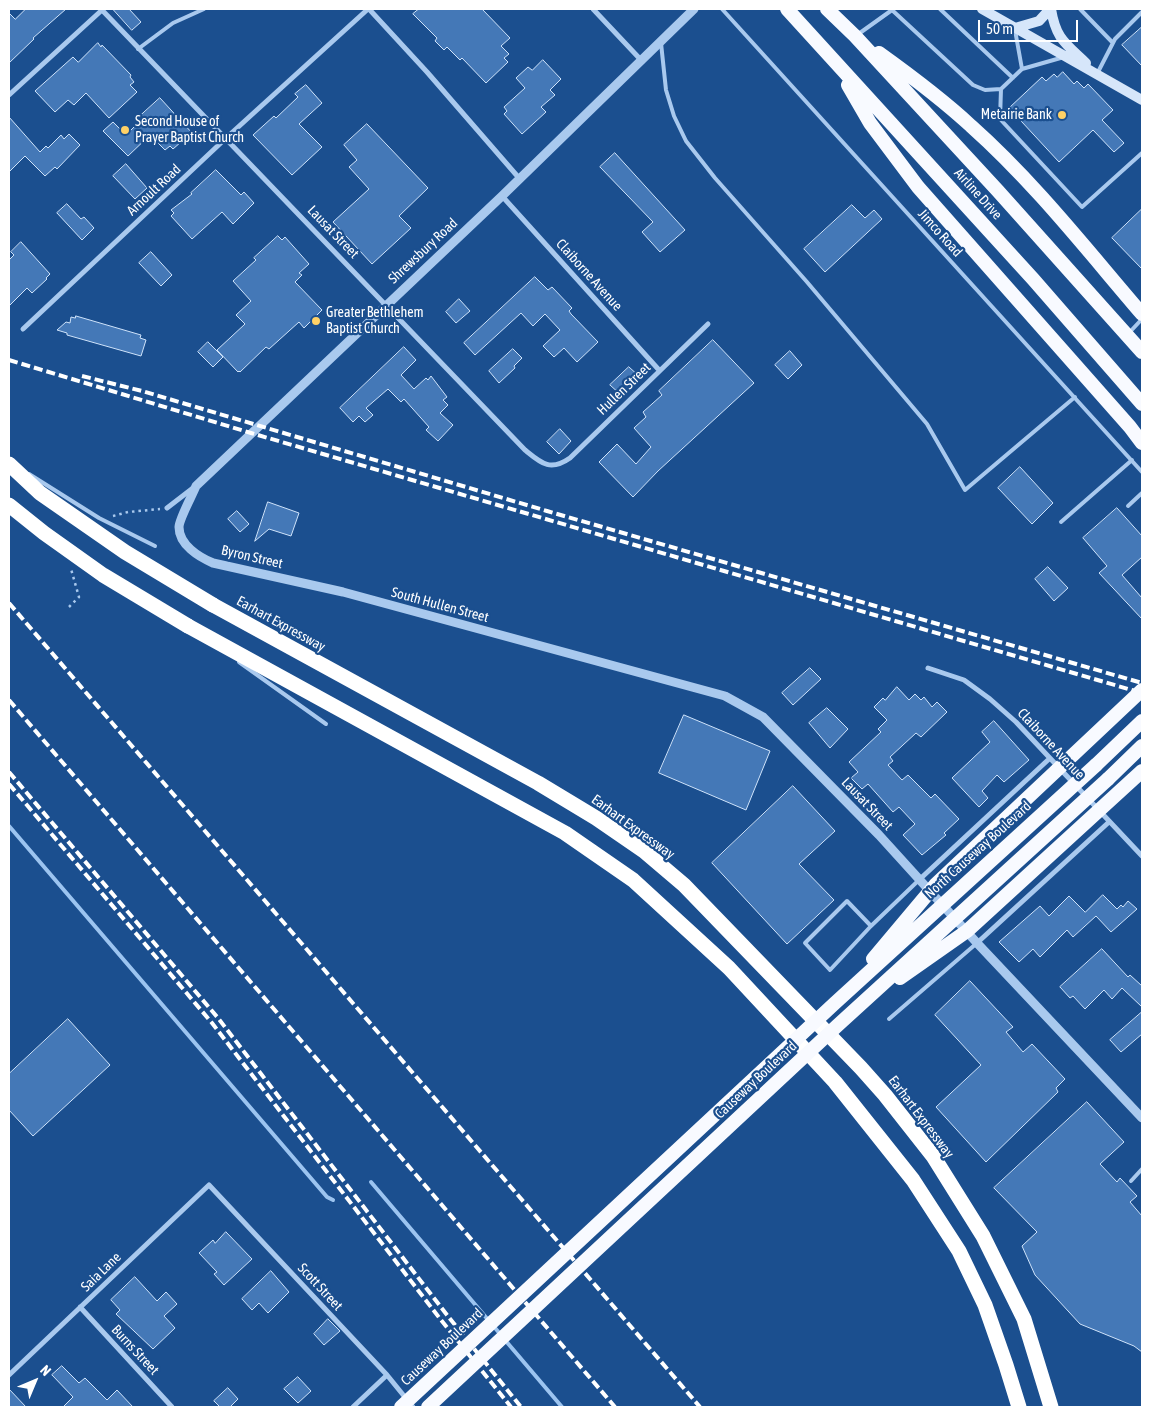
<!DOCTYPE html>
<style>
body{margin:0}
#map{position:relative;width:1151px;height:1416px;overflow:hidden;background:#1b4f8f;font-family:"Asap Condensed",sans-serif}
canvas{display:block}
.frame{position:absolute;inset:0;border:10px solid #fff;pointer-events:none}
.north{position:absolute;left:10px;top:1356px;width:50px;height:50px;-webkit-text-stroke:4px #1b4f8f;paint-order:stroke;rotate:45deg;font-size:14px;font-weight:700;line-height:20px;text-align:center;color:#fff}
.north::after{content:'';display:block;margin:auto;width:18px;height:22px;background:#fff;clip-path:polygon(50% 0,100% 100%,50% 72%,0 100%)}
.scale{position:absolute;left:978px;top:20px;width:100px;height:22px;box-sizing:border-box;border:2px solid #fff;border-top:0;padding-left:6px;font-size:15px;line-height:18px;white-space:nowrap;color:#fff;-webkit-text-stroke:4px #1b4f8f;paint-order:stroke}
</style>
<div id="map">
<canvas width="1151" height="1416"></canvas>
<div class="frame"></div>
<div class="north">N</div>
<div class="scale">50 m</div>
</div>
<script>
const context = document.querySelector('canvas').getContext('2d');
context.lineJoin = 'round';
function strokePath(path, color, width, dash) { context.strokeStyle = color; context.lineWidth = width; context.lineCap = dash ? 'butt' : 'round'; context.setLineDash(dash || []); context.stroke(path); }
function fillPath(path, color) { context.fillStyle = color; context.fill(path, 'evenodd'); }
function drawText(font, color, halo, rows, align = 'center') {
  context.font = font + ' "Asap Condensed",sans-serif'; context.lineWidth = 4.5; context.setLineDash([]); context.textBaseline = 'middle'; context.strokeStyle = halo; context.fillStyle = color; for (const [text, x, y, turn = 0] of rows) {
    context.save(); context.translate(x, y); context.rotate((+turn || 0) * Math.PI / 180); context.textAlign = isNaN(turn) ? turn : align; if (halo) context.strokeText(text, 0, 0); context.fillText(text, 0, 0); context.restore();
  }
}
strokePath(new Path2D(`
 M9 826 327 1197 333 1200
 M371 1182 501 1335
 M505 1340 562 1407`), '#9cc4f0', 4);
const building = new Path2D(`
 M26 9H66L33 38 34 39 9 63V13L15 19Z
 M113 9H129L141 22 132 30Z
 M419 9H482L510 38 501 46 509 54 504 58 508 62 486 83 462 58 460 60 447 47 444 50 435 41 437 38 413 14Z
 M1142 27V66L1122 45Z
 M98 43 101 47 102 45 131 75 130 77 134 82 130 85 137 92 109 118 86 93 74 105 68 100 55 112 35 91 73 57 78 62Z
 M543 60 561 79 550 90 555 95 541 107 546 112 522 134 504 114 507 111 504 107 525 88 516 78 528 67 532 70Z
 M1063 72 1074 84 1077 81 1084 88 1088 84 1113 110 1102 120 1124 143 1114 152 1093 130 1059 162 1009 108 1042 77 1046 81 1054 74 1057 77Z
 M306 85 322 103 299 124 322 147 292 175 253 135 274 116 276 118 298 97 295 94Z
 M160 98 193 134 182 144 181 142 173 149 170 146 165 150 150 135 128 156 103 131 113 122 126 135 140 121 138 118Z
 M9 117 40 152 46 146 48 148 61 135 64 139 69 134 80 145 57 169 55 167 45 176 25 156 9 172Z
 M367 124 428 188 399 216 411 228 372 264 333 222 369 189 349 167 357 160 344 145Z
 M615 153 685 230 660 252 642 232 653 222 600 167Z
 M126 164 147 188 135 199 113 176Z
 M216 170 241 195 244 192 254 203 233 224 222 212 192 239 171 216 174 213 171 210 192 194 191 193Z
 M67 204 81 219 84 217 94 228 82 240 57 213Z
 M852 205 865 218 874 210 882 219 825 272 804 249Z
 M1142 209V269L1112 238Z
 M278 236 282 240 285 237 309 264 299 273 302 275 295 282 322 310 304 328 299 322 269 349 266 347 240 372 239 371 238 372 217 350 245 324 236 315 251 301 233 281 256 260 254 258Z
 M21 242 50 274 46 278 47 279 32 293 27 288 9 306V260L14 255 11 252Z
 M151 252 172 275 161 286 139 263Z
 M535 277 548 290 552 287 572 308 569 311 571 314 598 342 577 362 564 348 554 357 543 346 560 330 545 314 533 326 521 313 475 355 464 343Z
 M459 299 470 311 456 323 446 312Z
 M76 316 141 335 140 338 146 340 141 356 67 335V333L57 330 66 322 70 323 71 317 75 318Z
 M713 340 754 383 658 471 633 497 599 462 617 444 636 464 651 447 634 428 646 417 643 412 662 395 659 391Z
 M208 342 223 357 213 367 198 352Z
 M404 347 416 360 401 375 414 389 426 378 428 380 431 376 447 397 443 400 448 405 440 413 453 425 438 441 426 430 429 427 404 399 401 402 388 389 366 408 373 415 365 422 359 416 353 422 340 408Z
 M513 349 522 358 514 366 515 368 499 383 489 371Z
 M790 351 802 365 788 379 775 365Z
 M629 367 640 377 621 395 610 385Z
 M560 429 571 441 559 454 547 442Z
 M1020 467 1053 503 1032 524 998 488Z
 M268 502 299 513 291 536 269 529 255 541Z
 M1117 508 1142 536V557L1122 575 1142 598V619L1099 573 1107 566 1083 538Z
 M237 511 249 524 240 532 228 519Z
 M1048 567 1068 588 1054 601 1035 579Z
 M810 668 821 679 793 705 782 693Z
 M897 687 909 700 915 694 921 700 924 697 932 707 937 702 947 712 921 737 916 733 890 757 893 761 888 765 902 780 908 775 931 798 935 794 959 819 944 833 946 835 922 855 903 835 915 824 899 807 893 812 868 784 862 789 851 778 858 772 849 762 881 732 878 729 887 720 874 707 883 698 885 700Z
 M827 708 848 729 830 748 809 723Z
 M684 715 770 751 746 810 659 773Z
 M994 721 1029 760 1004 782 997 775 982 791 988 798 979 807 952 778 990 742 982 732Z
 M793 786 835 831 799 864 834 900 787 944 712 863Z
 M1103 895 1117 909 1121 905 1123 907 1128 901 1137 909 1111 932 1096 916 1073 937 1067 930 1040 957 1033 949 1019 962 999 942 1040 906 1049 916 1069 896 1085 912Z
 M1102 949 1128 977 1130 975 1142 986V1007L1122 988 1112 999 1104 990 1085 1009 1073 996 1070 998 1060 987Z
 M970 981 1013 1027 1006 1032 1023 1052 1032 1044 1065 1079 1056 1088 1058 1092 986 1162 936 1107 981 1065 935 1015Z
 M1142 1012V1034L1121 1052 1110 1040Z
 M68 1019 110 1065 33 1136 9 1110V1074Z
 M1087 1102 1124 1142 1100 1164 1117 1182 1120 1178 1137 1196 1130 1202 1142 1216V1352L1134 1346 1080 1324 1035 1275 1022 1246 1037 1232 994 1188Z
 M226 1232 252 1259 224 1285 214 1274 217 1272 199 1253 213 1240 215 1243Z
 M271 1271 289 1292 268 1313 259 1303 252 1310 242 1299Z
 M135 1277 157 1301 166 1292 177 1304 164 1316 175 1328 153 1349 116 1314 120 1310 111 1300Z
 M328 1319 340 1331 324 1345 314 1334Z
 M62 1366 79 1383 85 1378 107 1400 117 1390 133 1407H63L73 1397 52 1375Z
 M298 1377 311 1391 298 1403 284 1389Z
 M228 1388 238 1399 230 1407H220L214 1401Z
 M9 1389 26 1407H9Z`);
fillPath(building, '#4478b7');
strokePath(building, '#cfe3fa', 1);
strokePath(new Path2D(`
 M113 516 128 512 160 509
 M69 607 79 597 71 569`), '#a9c9ee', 2.5, [2.5, 4]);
strokePath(new Path2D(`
 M722 9 1142 472
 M893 9 892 10 973 85 985 90 1001 89 1022 69 1064 57
 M940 9 1013 78
 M1080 9 1113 43
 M1015 30 1022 69
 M857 35 892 10
 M661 43 666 90 674 116 686 141 715 178 807 282 927 424 965 490 1075 397
 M138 49 173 23 204 9
 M1097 74 1115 39 1142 12
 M1001 89 1000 119 1082 207 1142 153
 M1128 334 1142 319
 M1128 506 1142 493
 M1061 522 1132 460
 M239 662 326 724
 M871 926 830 970 805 943 847 901 871 926 920 879
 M889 1019 977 943
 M1131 1181 1142 1169`), '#a9c9ee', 4);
strokePath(new Path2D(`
 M101 9 525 450C541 463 550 472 570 458L708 324
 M369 9 427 72 519 178
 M593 9 641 60
 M9 95 102 10
 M502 196 659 370
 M23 329 225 139 368 9
 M167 508 193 488
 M928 668 964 680 990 699 1016 722 1142 856
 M920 879 1049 759
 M977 943 1109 822
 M80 1307 172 1407
 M9 1375 209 1185 387 1375 413 1407
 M353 1407 387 1375`), '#a9c9ee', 5);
strokePath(new Path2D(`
 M694 9 502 196 196 486C193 494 179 519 179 527 179 545 199 557 213 563L343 592 725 696 763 717 879 835 977 943 1142 1118`), '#a9c9ee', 9);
strokePath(new Path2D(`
 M982 9 1142 100
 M1051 9C1056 39 1065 43 1086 63
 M1015 28 1039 21 1050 9`), '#d6e6fa', 10);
strokePath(new Path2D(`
 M787 9 1033 279 1142 404
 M827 9 855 36 998 191 1142 352
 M879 53C911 76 942 99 971 126 1034 182 1087 250 1142 314
 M848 85 870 123 918 187 1130 427 1142 443
 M1096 765 1142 721
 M1108 779 1142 746`), '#f8faff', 14);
strokePath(new Path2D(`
 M213 605 538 783 596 818 644 851 684 885 861 1068 885 1095 933 1156 983 1236 1024 1319 1051 1407
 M188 626 565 833 633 880 729 968 835 1082 913 1180 959 1251 985 1305 1006 1365 1019 1407`), '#fff', 15);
strokePath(new Path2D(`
 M9 360 251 433 1142 693
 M82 376 142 391 547 511 1142 683
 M9 603 700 1407
 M9 700 615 1407
 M9 772 218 1018 447 1315 521 1407
 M9 784 212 1023 441 1320 511 1407`), '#fff', 4, [9, 4]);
strokePath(new Path2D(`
 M29 474 99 518 155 546`), '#a9c9ee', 4);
strokePath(new Path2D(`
 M873 959 936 884 1142 690
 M900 978 967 931 1142 771
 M401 1407 835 1003 1096 765
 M428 1407 838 1025 1108 779`), '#f8faff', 14);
strokePath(new Path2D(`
 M9 464 40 493 125 552 213 605
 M9 505 44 533 103 575 188 626`), '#fff', 15);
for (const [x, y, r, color] of [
 [1062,115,5,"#ffd166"],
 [125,130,5,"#ffd166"],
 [316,321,5,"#ffd166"]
]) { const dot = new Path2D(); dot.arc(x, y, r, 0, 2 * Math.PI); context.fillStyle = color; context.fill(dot); strokePath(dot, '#1b4f8f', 2); }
drawText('14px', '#fff', '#1b4f8f', [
 ["Metairie Bank",1052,115,"right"],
 ["Second House of",135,122],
 ["Prayer Baptist Church",135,138],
 ["Greater Bethlehem",326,313],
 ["Baptist Church",326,329]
], 'left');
drawText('14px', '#fff', '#1b4f8f', [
 ["Arnoult Road",154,190,-43],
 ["Airline Drive",978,194,48],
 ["Lausat Street",333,232,46],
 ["Jimco Road",940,233,48],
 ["Shrewsbury Road",423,251,-43],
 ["Claiborne Avenue",589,275,48],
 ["Hullen Street",624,389,-44],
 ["Byron Street",252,557,13],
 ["South Hullen Street",440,605,15],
 ["Earhart Expressway",281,624,29],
 ["Claiborne Avenue",1051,744,47],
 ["Lausat Street",867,804,46],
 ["Earhart Expressway",633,827,36],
 ["North Causeway Boulevard",978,850,-42],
 ["Causeway Boulevard",756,1080,-43],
 ["Earhart Expressway",921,1117,53],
 ["Saia Lane",101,1272,-44],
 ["Scott Street",320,1287,47],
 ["Causeway Boulevard",442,1347,-43],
 ["Burns Street",135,1350,47]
]);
</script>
